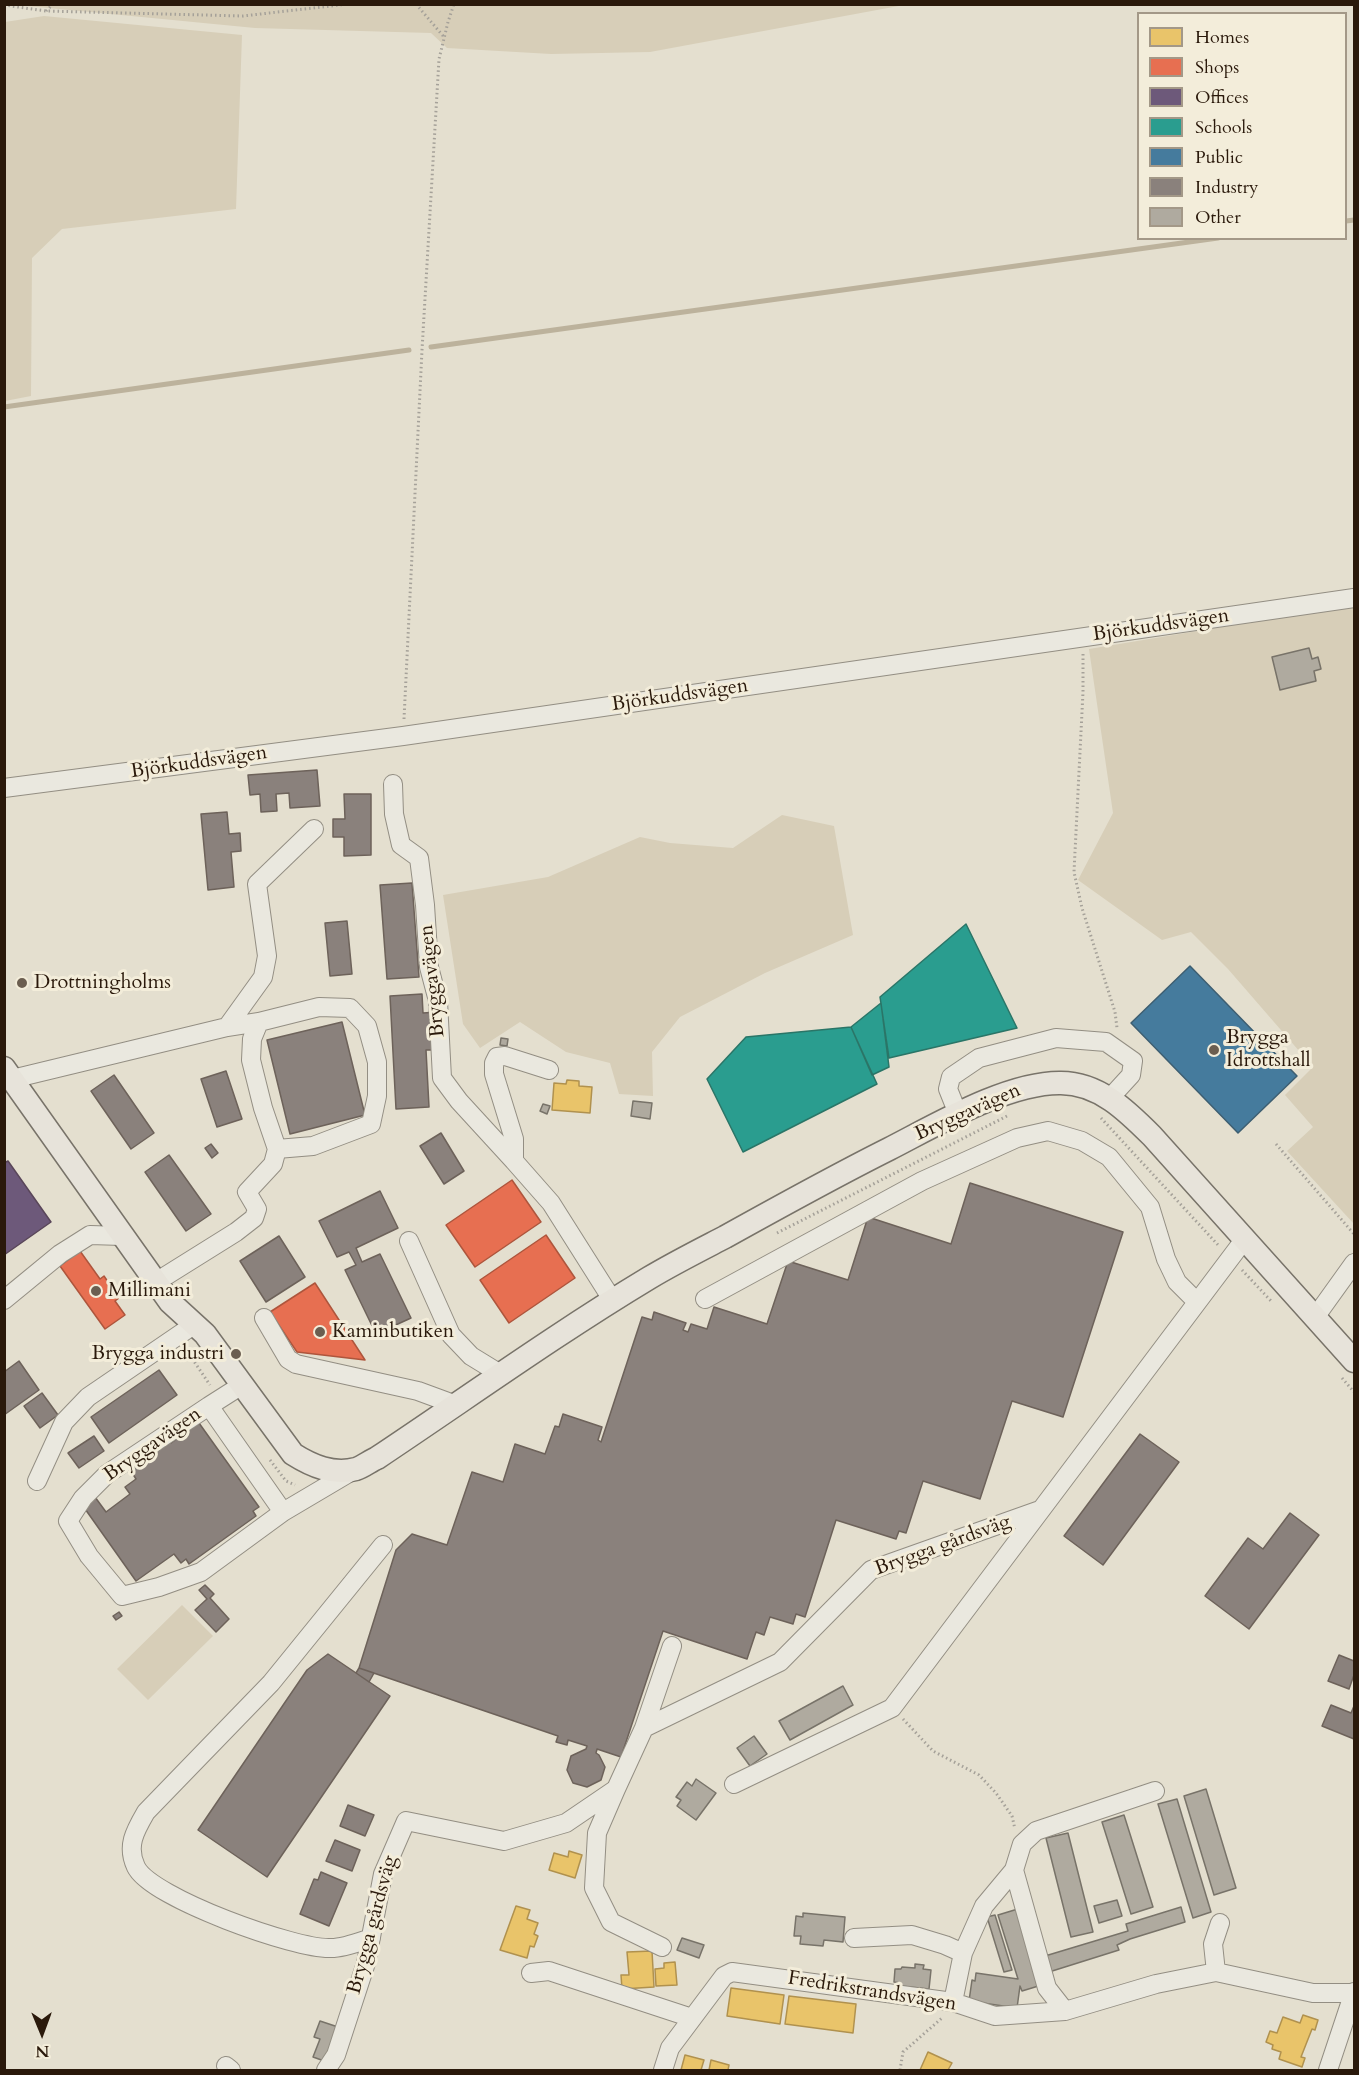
<!DOCTYPE html>
<meta charset="utf-8">
<style>
body{margin:0}
#map{position:relative;width:1359px;height:2075px;overflow:hidden;background:#e4dfcf;font-family:Cardo,serif}
canvas{display:block}
.frame{position:absolute;inset:0;border:6px solid #2a190b;pointer-events:none}
.legend{position:absolute;left:1137px;top:12px;width:210px;height:228px;box-sizing:border-box;background:#f3edda;border:2px solid #a39887;margin:0;padding:8px 10px;list-style:none;font-size:18px;color:#2a190b}
.legend li{display:flex;align-items:center;gap:12px;height:30px}
.legend b{width:30px;border:2px solid #a39887}
.north{position:absolute;left:12px;top:2003px;width:60px;height:60px;-webkit-text-stroke:4px #f3edda;paint-order:stroke;rotate:179deg;font-size:16px;font-weight:700;line-height:24px;text-align:center;color:#2a190b}
.north::after{content:'';display:block;margin:auto;width:21px;height:27px;background:#2a190b;clip-path:polygon(50% 0,100% 100%,50% 72%,0 100%)}
</style>
<div id="map">
<canvas width="1359" height="2075"></canvas>
<div class="frame"></div>
<ul class="legend">
<li><b style="height:16px;background:#e9c46a"></b>Homes</li>
<li><b style="height:16px;background:#e76f51"></b>Shops</li>
<li><b style="height:16px;background:#6d597a"></b>Offices</li>
<li><b style="height:16px;background:#2a9d8f"></b>Schools</li>
<li><b style="height:16px;background:#457b9d"></b>Public</li>
<li><b style="height:16px;background:#8a817c"></b>Industry</li>
<li><b style="height:16px;background:#afaa9f"></b>Other</li>
</ul>
<div class="north">N</div>
</div>
<script>
const context = document.querySelector('canvas').getContext('2d');
context.lineJoin = 'round';
function fillPath(path, color) { context.fillStyle = color; context.fill(path, 'evenodd'); }
function strokePath(path, color, width, dash) { context.strokeStyle = color; context.lineWidth = width; context.lineCap = dash ? 'butt' : 'round'; context.setLineDash(dash || []); context.stroke(path); }
function drawText(font, color, halo, rows, align = 'center') {
  context.font = font + ' Cardo,serif'; context.lineWidth = 6; context.setLineDash([]); context.textBaseline = 'middle'; context.strokeStyle = halo; context.fillStyle = color; for (const [text, x, y, turn = 0] of rows) {
    context.save(); context.translate(x, y); context.rotate((+turn || 0) * Math.PI / 180); context.textAlign = isNaN(turn) ? turn : align; if (halo) context.strokeText(text, 0, 0); context.fillText(text, 0, 0); context.restore();
  }
}
fillPath(new Path2D(`
 M18 5H904L650 52 551 54 447 48 431 33 255 28Z
 M44 16 242 35 236 209 62 229 32 258 31 396 5 401V22Z
 M1354 605V1224L1287 1151 1313 1127 1285 1095 1313 1067 1228 969 1191 932 1162 940 1078 880 1113 813 1089 649Z
 M782 815 834 826 853 935 765 973 680 1017 652 1052 653 1096 619 1094 610 1063 566 1052 520 1022 480 1048 463 1024 443 895 548 877 640 837 670 843 733 848Z
 M182 1605 213 1636 148 1700 117 1669Z`), '#d7ceb8');
const homes = new Path2D(`
 M567 1080 579 1081V1086L592 1087 590 1113 552 1110 554 1083 566 1084Z
 M569 1851 582 1855 575 1878 549 1870 554 1853 568 1857Z
 M516 1906 530 1910 527 1919 538 1923 534 1934 538 1936 534 1947 530 1946 527 1958 500 1950Z
 M652 1951 654 1987 622 1989 621 1975H629L627 1952Z
 M675 1962 677 1985 656 1986 655 1969 664 1968V1963Z
 M731 1988 784 1995 780 2024 727 2016Z
 M789 1996 856 2004 853 2033 785 2024Z
 M1303 2015 1318 2020 1315 2030 1312 2029 1301 2057 1305 2058 1302 2067 1279 2059 1281 2052 1272 2049 1273 2045 1266 2042 1270 2031 1277 2033 1283 2017 1300 2023Z
 M928 2052 952 2063 948 2070H920Z
 M685 2055 704 2060 701 2070H681Z
 M711 2060 729 2065 728 2070H709Z`);
fillPath(homes, '#e9c46a');
strokePath(homes, '#b0914e', 1.5);
const shops = new Path2D(`
 M512 1180 541 1222 475 1267 446 1225Z
 M546 1235 575 1278 509 1323 480 1280Z
 M80 1251 100 1279 104 1276 119 1298 115 1301 125 1315 105 1329 60 1266Z
 M315 1283 365 1360 297 1352 270 1312Z`);
fillPath(shops, '#e76f51');
strokePath(shops, '#ae553c', 1.5);
const offices = new Path2D(`
 M8 1161 51 1222 4 1255V1163Z`);
fillPath(offices, '#6d597a');
strokePath(offices, '#594659', 1.5);
const schools = new Path2D(`
 M966 924 1017 1028 889 1058 880 997Z
 M881 1003 889 1067 872 1075 851 1027Z
 M851 1027 877 1084 743 1152 707 1079 746 1037Z`);
fillPath(schools, '#2a9d8f');
strokePath(schools, '#2a7567', 1.5);
const public = new Path2D(`
 M1190 966 1297 1076 1238 1133 1131 1023Z`);
fillPath(public, '#457b9d');
strokePath(public, '#3d5e71', 1.5);
const industry = new Path2D(`
 M317 770 320 806 290 808 289 793 276 794 277 811 261 812 260 794 250 795 248 775Z
 M344 794H371V855L344 856V837H333V819H345Z
 M227 812 229 834 240 833 241 851 231 852 234 887 208 890 201 814Z
 M412 883 419 977 387 979 380 885Z
 M347 921 352 974 330 976 325 923Z
 M422 994 423 1013 437 1012 439 1050H426L429 1107 396 1109 390 996Z
 M342 1022 365 1115 290 1134 267 1040Z
 M226 1071 242 1119 217 1127 201 1079Z
 M114 1075 154 1133 131 1149 91 1091Z
 M441 1133 464 1171 444 1184 420 1146Z
 M211 1144 218 1153 212 1158 205 1148Z
 M169 1155 211 1214 186 1231 145 1172Z
 M970 1183 1123 1232 1063 1417 1012 1401 980 1499 923 1481 906 1533 899 1531 896 1539 836 1520 805 1617 796 1614 793 1624 770 1617 764 1635 756 1632 747 1659 663 1631 621 1757 597 1749 596 1753 599 1755 605 1767 601 1780 587 1787 573 1783 567 1770 571 1756 586 1749 587 1746 568 1740 567 1745 556 1742 558 1736 359 1668 396 1550 412 1534 447 1545 472 1472 503 1482 515 1444 545 1454 555 1426 559 1427 563 1414 602 1427 598 1440 601 1442 642 1317 652 1320 654 1312 686 1323 683 1330 688 1332 691 1324 707 1329 714 1307 767 1324 788 1261 848 1280 868 1217 951 1244Z
 M380 1191 398 1228 356 1248 362 1262 380 1254 411 1318 376 1334 345 1270 356 1265 349 1252 337 1257 319 1221Z
 M279 1236 305 1277 266 1302 240 1261Z
 M19 1361 39 1390 4 1415V1372Z
 M159 1370 177 1395 109 1443 91 1417Z
 M42 1393 58 1415 40 1428 24 1406Z
 M199 1423 259 1507 253 1511 256 1516 189 1564 186 1559 181 1563 174 1554 136 1581 83 1506 95 1497 106 1512 130 1494 125 1487 136 1479 131 1471 133 1470 129 1463 167 1436 171 1443Z
 M1140 1434 1179 1462 1103 1565 1064 1536Z
 M94 1436 104 1451 79 1468 68 1453Z
 M1290 1513 1319 1535 1249 1629 1205 1596 1248 1538 1263 1549Z
 M205 1585 214 1594 210 1598 229 1619 216 1632 195 1610 207 1599 199 1590Z
 M119 1612 122 1616 116 1620 113 1616Z
 M328 1654 390 1696 267 1877 198 1830 307 1670Z
 M1339 1655 1354 1661V1675L1349 1689 1328 1681Z
 M359 1668 374 1673 369 1682 356 1673Z
 M1331 1705 1351 1713 1354 1706V1739L1322 1726Z
 M348 1805 374 1815 365 1836 340 1826Z
 M335 1840 360 1850 352 1871 326 1861Z
 M321 1872 347 1883 329 1926 300 1914 314 1879 318 1880Z`);
fillPath(industry, '#8a817c');
strokePath(industry, '#6d625a', 1.5);
strokePath(new Path2D(`
 M1346 221 1354 220
 M431 347 1218 238
 M4 407 409 350`), '#bcb29c', 5);
const building = new Path2D(`
 M1309 648 1312 659 1318 657 1321 669 1314 671 1316 681 1280 690 1272 657Z
 M501 1038 508 1039 507 1046 500 1045Z
 M633 1101 652 1103 650 1119 631 1116Z
 M543 1104 550 1106 547 1114 540 1111Z
 M843 1686 853 1705 790 1740 779 1721Z
 M754 1736 767 1754 750 1766 737 1748Z
 M696 1779 716 1793 696 1820 677 1806 681 1800 676 1797 687 1782 692 1786Z
 M1206 1789 1236 1888 1214 1895 1184 1796Z
 M1177 1799 1211 1912 1193 1918 1158 1804Z
 M1124 1815 1153 1907 1131 1914 1102 1822Z
 M1068 1833 1093 1932 1071 1937 1046 1838Z
 M1117 1900 1122 1916 1099 1923 1094 1906Z
 M1181 1907 1185 1922 1130 1939 1117 1945 1119 1950 1049 1972 1045 1956 1128 1931 1126 1924Z
 M1021 1908 1045 1984 1022 1991 1020 1986 1017 2008 969 2001 972 1980 975 1981 976 1973 1018 1979 998 1915Z
 M803 1913 845 1917 843 1942 824 1940 823 1946 800 1944 801 1936H794L796 1916 803 1917Z
 M995 1915 1012 1970 1004 1972 987 1917Z
 M682 1938 704 1945 699 1958 677 1950Z
 M915 1964 924 1965 923 1969 931 1970 929 1989 900 1986V1983L894 1982 895 1969H901L902 1967 915 1968Z
 M320 2021 338 2027 327 2062 313 2057 320 2039 314 2037Z`);
fillPath(building, '#afaa9f');
strokePath(building, '#787369', 1.5);
const minor = new Path2D(`
 M393 784 394 814 401 845 419 858 425 905 429 967 438 1001 442 1078 459 1101 514 1161
 M4 788 403 736 1354 598
 M227 1027 263 977 267 956 257 884 314 829
 M549 1070 505 1056 497 1057 494 1063V1074L514 1139V1161L551 1203 613 1301
 M12 1079 227 1027 259 1022
 M958 1114 948 1089 951 1077 979 1058 1056 1038 1106 1042 1133 1061 1131 1075 1109 1099
 M409 1241 451 1335 471 1356 502 1375
 M156 1282 236 1232 254 1218 257 1209 247 1192 273 1164 277 1149 263 1108 251 1060 252 1039 259 1022 319 1007 350 1008 367 1026 377 1062V1096L371 1124 313 1146 277 1149
 M705 1299 922 1181 1017 1138 1048 1131 1082 1141 1109 1157 1150 1207 1166 1259 1177 1282 1197 1302
 M4 1300 60 1254 90 1235 122 1236
 M1316 1316 1354 1263
 M264 1318 288 1359 296 1364 418 1391 456 1405
 M242 1385 209 1406 283 1512
 M209 1406 107 1474 83 1498 68 1521 89 1556 122 1596 159 1587 201 1572 283 1512 354 1470
 M37 1481 64 1422 88 1397 195 1324
 M644 1728 780 1662 871 1570 1040 1510
 M734 1784 892 1708 1244 1240
 M616 1789 597 1833 594 1888 611 1922 662 1947
 M1014 1870 1047 1988 1065 2011
 M371 1938C359 1942 344 1948 331 1948 297 1950 151 1898 136 1867 126 1846 135 1831 146 1812L271 1683 383 1545
 M854 1938 912 1935 945 1945 963 1953
 M1216 1972 1213 1944 1220 1923
 M531 1973 549 1971 692 2018
 M953 2002 963 1953 984 1906 1014 1870 1022 1844 1036 1831 1155 1791
 M226 2066 231 2070
 M326 2070 336 2055 366 1963 383 1874 406 1821 504 1841 566 1823 616 1789 644 1728 672 1646
 M663 2070 670 2048 724 1976 732 1972 953 2002 995 2016 1065 2011 1156 1984 1216 1972 1313 1993H1354
 M1328 2070 1354 1992`);
const major = new Path2D(`
 M4 1068 170 1302 205 1334 293 1454C312 1466 333 1475 356 1469 363 1467 370 1461 377 1458 467 1398 556 1334 649 1278 674 1263 700 1250 725 1237 779 1207 833 1177 889 1149 936 1125 1008 1082 1061 1083 1099 1083 1127 1111 1152 1136L1354 1361`);
strokePath(minor, '#938e83', 20);
strokePath(major, '#787369', 25);
strokePath(new Path2D(`
 M416 4 444 37
 M4 5 46 11 243 16 348 4
 M46 11 53 4
 M1083 654V692L1074 872 1082 908 1115 1012 1117 1028
 M404 719 422 350 439 59 448 22 454 4
 M1101 1118 1219 1246
 M1276 1144 1354 1234
 M777 1233 1009 1115
 M1242 1270 1272 1302
 M187 1351 210 1385
 M1342 1378 1354 1392
 M270 1460 286 1481 295 1485
 M903 1719 933 1751 979 1775 996 1793 1012 1816 1015 1829
 M900 2070 903 2052 942 2018`), '#a5a199', 3, [1.5, 3]);
strokePath(minor, '#eae8df', 18);
strokePath(major, '#e7e3da', 22);
for (const [x, y, r, color] of [
 [22,983,6,"#6b5e50"],
 [1214,1050,6,"#6b5e50"],
 [96,1291,6,"#6b5e50"],
 [320,1332,6,"#6b5e50"],
 [236,1354,6,"#6b5e50"]
]) { const dot = new Path2D(); dot.arc(x, y, r, 0, 2 * Math.PI); context.fillStyle = color; context.fill(dot); strokePath(dot, '#f3edda', 2); }
drawText('20px', '#2a190b', '#f3edda', [
 ["Björkuddsvägen",1161,626,-8],
 ["Björkuddsvägen",680,696,-8],
 ["Björkuddsvägen",199,763,-8],
 ["Bryggavägen",433,981,-96],
 ["Bryggavägen",968,1113,-24],
 ["Bryggavägen",153,1445,-35],
 ["Brygga gårdsväg",943,1546,-20],
 ["Brygga gårdsväg",373,1925,-75],
 ["Fredrikstrandsvägen",872,1992,9]
]);
drawText('20px', '#2a190b', '#f3edda', [
 ["Drottningholms",34,983],
 ["Brygga",1226,1038],
 ["Idrottshall",1226,1061],
 ["Millimani",108,1291],
 ["Kaminbutiken",332,1332],
 ["Brygga industri",224,1354,"right"]
], 'left');
</script>
